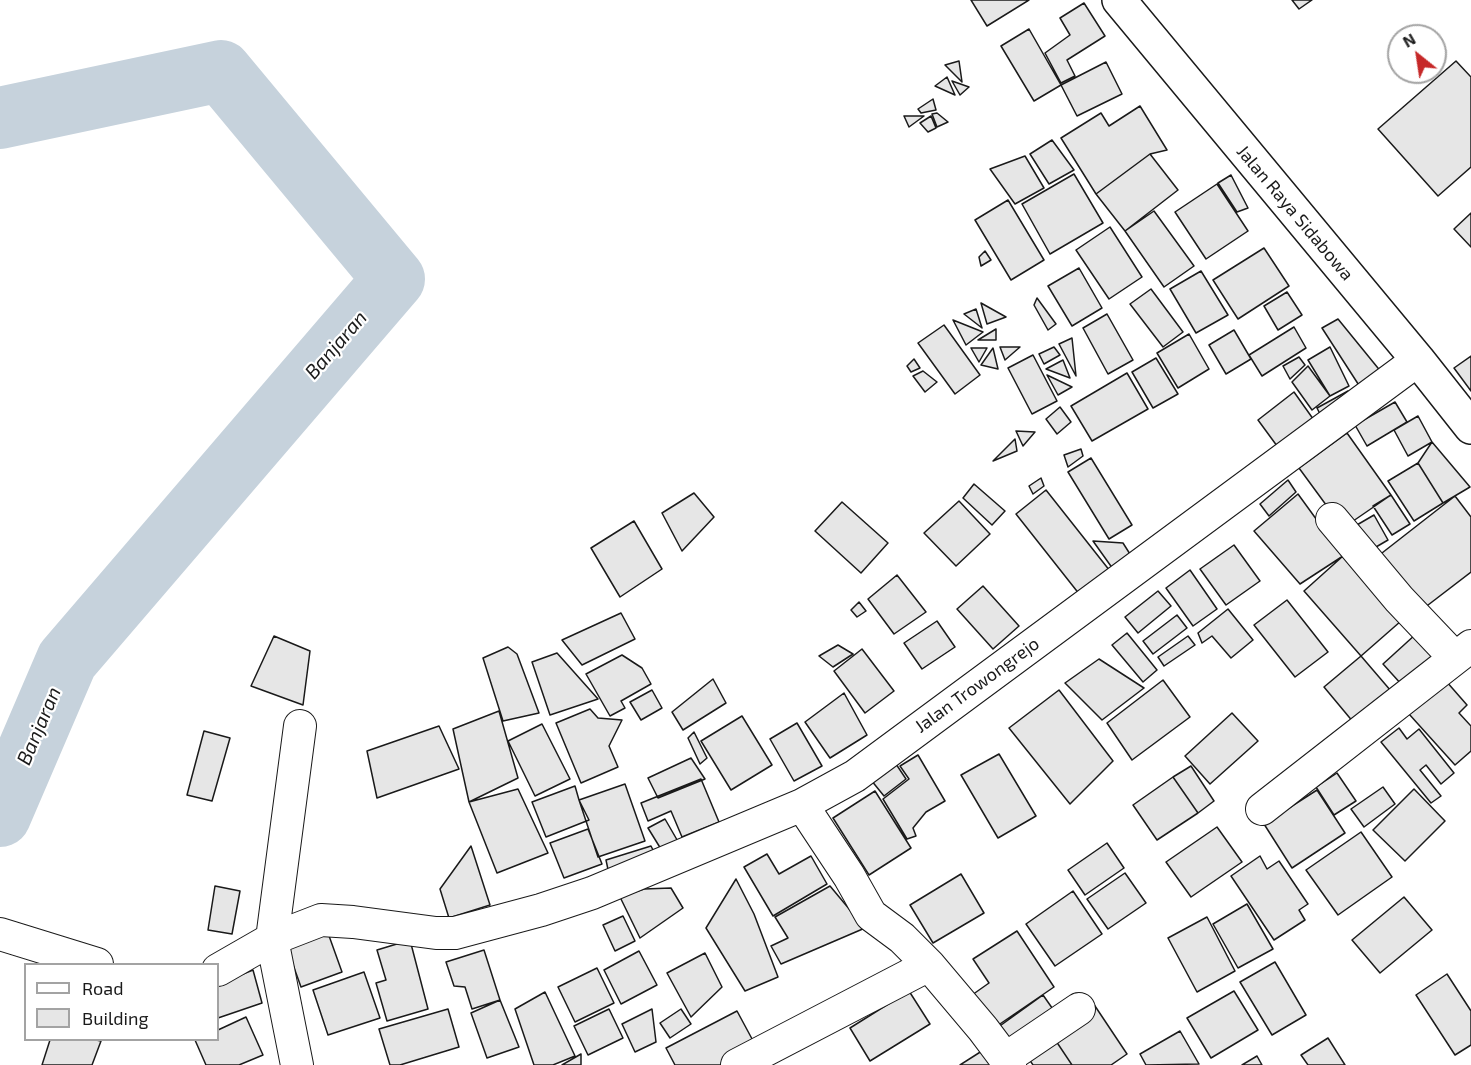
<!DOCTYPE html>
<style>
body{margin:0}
#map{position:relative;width:1471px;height:1065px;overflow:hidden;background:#fff;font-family:"Exo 2",sans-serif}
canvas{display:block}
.legend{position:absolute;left:24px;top:963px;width:195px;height:78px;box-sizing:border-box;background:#fff;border:2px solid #a3a3a3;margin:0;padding:8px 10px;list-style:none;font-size:18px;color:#1a1a1a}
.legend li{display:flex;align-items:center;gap:12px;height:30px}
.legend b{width:30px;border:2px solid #a3a3a3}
.north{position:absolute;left:1387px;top:24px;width:60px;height:60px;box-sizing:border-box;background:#fff;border:2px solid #a3a3a3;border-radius:50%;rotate:330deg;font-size:16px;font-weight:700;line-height:24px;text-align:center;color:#1a1a1a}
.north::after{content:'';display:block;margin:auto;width:21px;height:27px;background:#c62828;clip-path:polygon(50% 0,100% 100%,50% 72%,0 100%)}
</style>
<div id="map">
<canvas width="1471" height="1065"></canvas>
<ul class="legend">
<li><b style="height:8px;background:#fff"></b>Road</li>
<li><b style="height:16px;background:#e6e6e6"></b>Building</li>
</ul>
<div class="north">N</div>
</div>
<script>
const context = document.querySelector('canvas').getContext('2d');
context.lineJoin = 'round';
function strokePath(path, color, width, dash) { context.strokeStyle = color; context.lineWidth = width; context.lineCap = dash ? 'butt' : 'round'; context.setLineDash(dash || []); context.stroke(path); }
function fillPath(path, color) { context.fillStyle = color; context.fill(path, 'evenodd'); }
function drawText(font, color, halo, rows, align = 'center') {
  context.font = font + ' "Exo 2",sans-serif'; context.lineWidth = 4.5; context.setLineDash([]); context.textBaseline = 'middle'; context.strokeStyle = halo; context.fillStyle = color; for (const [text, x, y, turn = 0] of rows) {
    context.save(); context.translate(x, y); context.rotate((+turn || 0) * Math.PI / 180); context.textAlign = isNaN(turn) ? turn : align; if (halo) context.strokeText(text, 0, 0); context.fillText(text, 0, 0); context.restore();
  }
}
strokePath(new Path2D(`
 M0 118 221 71 394 279 67 660 0 816`), '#c6d2dc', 62);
const building = new Path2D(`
 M971 0H1029L987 26Z
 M1292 0H1312L1299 9Z
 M1084 3 1105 36 1067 60 1075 76 1061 83 1045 53 1070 35 1060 18Z
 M1029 29 1061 85 1034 101 1001 46Z
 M959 61 962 82 945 65Z
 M1456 61 1471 77V167L1438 196 1378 129Z
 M1106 62 1122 94 1077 116 1061 85Z
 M947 77 955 95 935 86Z
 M952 81 969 87 960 95Z
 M933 99 936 110 921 113 918 109Z
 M1140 106 1167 150 1150 154 1096 194 1061 138 1101 113 1109 126Z
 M937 113 948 122 937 127 932 114Z
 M904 116H924L909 127Z
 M931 116 936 128 928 132 920 123Z
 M1052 140 1074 170 1049 184 1030 154Z
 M1150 154 1178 190 1125 231 1096 194Z
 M1025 156 1044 188 1015 204 990 169Z
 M1074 174 1103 223 1050 254 1022 204Z
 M1231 175 1248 208 1237 212 1218 183Z
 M1217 184 1248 231 1206 259 1175 212Z
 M1008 200 1044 260 1011 280 975 220Z
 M1154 211 1194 266 1164 287 1125 231Z
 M1471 213V247L1454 229Z
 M1110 227 1142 277 1109 299 1076 250Z
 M1264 248 1289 286 1238 319 1213 280Z
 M985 251 991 260 981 266 979 257Z
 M1079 268 1102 308 1072 326 1048 286Z
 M1201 271 1228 315 1196 333 1170 289Z
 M1151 289 1183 332 1163 347 1130 304Z
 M1287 292 1302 315 1278 330 1264 306Z
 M1037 298 1056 324 1048 330 1034 305Z
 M981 303 1006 317 987 324Z
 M976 309 982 328 964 314Z
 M1107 314 1133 360 1108 374 1083 328Z
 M1338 319 1382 373 1362 390 1322 328Z
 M953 320 983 332 966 345Z
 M944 325 980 375 955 394 918 343Z
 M1294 327 1306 348 1262 376 1249 355Z
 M996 329V340H978Z
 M1234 330 1251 359 1226 374 1209 345Z
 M1189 334 1209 369 1178 388 1157 353Z
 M1072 338 1076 376 1059 344Z
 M1000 347H1020L1005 360Z
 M1054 347 1060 355 1044 364 1039 354Z
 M1330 347 1349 386 1330 396 1308 360Z
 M971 348H987L979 362Z
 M993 348 998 369 981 365Z
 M1033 355 1057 401 1032 414 1008 368Z
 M1471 356V391L1454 368Z
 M1299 357 1305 365 1290 379 1283 366Z
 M1156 358 1178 394 1153 408 1132 372Z
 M914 359 920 368 911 372 907 366Z
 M1063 360 1070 378 1046 369Z
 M1308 366 1330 396 1312 410 1292 382Z
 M923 371 937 382 925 392 913 376Z
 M1127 373 1148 409 1092 441 1071 406Z
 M1047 375 1072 387 1058 395Z
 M1348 391 1355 401 1324 422 1317 408Z
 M1294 392 1316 423 1280 450 1258 420Z
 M1395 402 1407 422 1367 446 1355 425Z
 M1060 407 1071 422 1057 434 1046 419Z
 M1418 416 1432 442 1408 456 1394 430Z
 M1016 431 1035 432 1023 446Z
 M1347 433 1391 495 1343 528 1299 468Z
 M1015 439 1017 451 993 461Z
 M1432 442 1470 487 1443 503 1418 463Z
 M1081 449 1083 456 1068 467 1064 455Z
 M1091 458 1132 525 1109 539 1068 472Z
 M1418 463 1443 503 1414 521 1388 481Z
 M1041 478 1044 486 1033 494 1029 486Z
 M1288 480 1296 492 1269 516 1260 504Z
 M974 484 1005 511 992 525 963 498Z
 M1046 490 1110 571 1080 595 1016 514Z
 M694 493 714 517 682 551 662 513Z
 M1298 494 1343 556 1300 584 1254 531Z
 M1391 495 1410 524 1392 535 1373 506Z
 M1455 496 1471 517V572L1415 615 1373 560Z
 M959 501 990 534 956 566 924 533Z
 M842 502 888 543 861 573 815 531Z
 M1374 515 1388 540 1364 554 1350 529Z
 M634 521 662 569 620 597 591 548Z
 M1093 541 1123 543 1135 562 1113 569Z
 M1234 545 1260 581 1226 605 1200 569Z
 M1343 556 1401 621 1361 656 1304 591Z
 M1190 570 1217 609 1193 626 1166 588Z
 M897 575 926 612 894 634 868 599Z
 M983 586 1019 626 993 649 957 609Z
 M1158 591 1171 606 1138 633 1125 617Z
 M1287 600 1328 652 1295 677 1254 625Z
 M859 602 866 611 857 617 851 610Z
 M1228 609 1253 640 1231 658 1212 636 1202 643 1198 633Z
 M621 613 635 639 582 665 562 640Z
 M1177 615 1187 628 1153 654 1143 641Z
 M937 621 955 647 922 669 904 643Z
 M1127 633 1157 670 1143 682 1112 645Z
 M1416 634 1436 655 1402 685 1383 664Z
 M274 636 310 651 303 705 251 686Z
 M1188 636 1195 645 1164 666 1158 657Z
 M838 645 853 654 833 667 819 656Z
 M508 647 517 654 539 713 503 721 483 658Z
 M862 649 894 691 865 713 834 671Z
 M557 653 598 699 550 715 532 662Z
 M622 655 642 668 651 684 621 701 625 708 610 716 586 674Z
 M1361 656 1391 691 1354 723 1324 687Z
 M1099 659 1144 688 1102 720 1065 683Z
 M713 679 726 703 683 730 672 712Z
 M1163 680 1190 717 1132 760 1107 723Z
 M1446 681 1467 705 1459 713 1471 726V751L1455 765 1409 714Z
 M652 690 662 708 641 720 630 702Z
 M1059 690 1113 761 1070 804 1009 728Z
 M844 693 867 735 830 758 805 722Z
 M590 709 598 718 622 720 609 746 618 767 581 783 556 723Z
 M499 711 518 778 469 802 453 729Z
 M1232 713 1258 741 1210 784 1185 756Z
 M742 716 772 765 731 790 701 741Z
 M797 723 822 766 794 781 770 739Z
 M542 724 570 779 535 796 508 741Z
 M439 726 459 769 377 798 367 751Z
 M1399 728 1407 739 1419 729 1454 773 1441 784 1426 765 1420 770 1441 796 1431 803 1381 742Z
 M204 731 230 738 212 801 187 795Z
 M694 732 707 758 700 764 688 738Z
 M999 754 1036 816 998 838 961 775Z
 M918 755 945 801 926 812 913 828 916 836 907 839 883 799 909 779 900 766Z
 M691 758 705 779 658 798 648 778Z
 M896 764 906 779 884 796 871 780Z
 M1191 766 1214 801 1198 813 1173 777Z
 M1337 773 1356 801 1334 815 1316 787Z
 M1173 777 1198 813 1157 840 1133 805Z
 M701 779 719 822 682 837 671 811 648 821 641 803Z
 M625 784 645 841 598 857 579 800Z
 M575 786 579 800 589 820 546 837 532 802Z
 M1383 787 1395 804 1364 827 1351 809Z
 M518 789 548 853 497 873 469 802Z
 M1414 789 1445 821 1405 861 1373 830Z
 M1317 790 1345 833 1292 868 1264 824Z
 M875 791 911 848 869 875 833 818Z
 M665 819 680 845 664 854 648 828Z
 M1217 827 1242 862 1191 897 1166 862Z
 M588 829 602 864 564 878 550 843Z
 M1361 832 1392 877 1338 915 1306 870Z
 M1107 843 1124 868 1085 895 1068 870Z
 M471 846 490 905 449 918 440 889Z
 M651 846 658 860 610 879 606 860Z
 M767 854 779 874 811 856 827 884 773 916 744 867Z
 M1260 856 1267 869 1279 861 1308 904 1299 910 1305 920 1274 940 1231 876Z
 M1125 873 1146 903 1108 929 1087 899Z
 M961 874 984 913 933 943 910 905Z
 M736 879 754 914 778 977 745 991 706 928Z
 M215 886 240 891 232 934 208 930Z
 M830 886 865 928 781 964 771 946 788 938 775 917Z
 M671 888 683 908 640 938 620 897 644 889Z
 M1073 891 1102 934 1055 966 1026 924Z
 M1404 897 1432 930 1380 973 1352 940Z
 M1247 904 1273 949 1238 968 1213 924Z
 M623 916 635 941 615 951 603 925Z
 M1207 917 1235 971 1197 992 1168 938Z
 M1017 931 1054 987 994 1028 972 995 989 983 973 959Z
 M328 933 342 972 301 987 287 948Z
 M410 940 428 1009 387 1021 376 983 386 980 377 950Z
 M484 950 500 1000 472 1009 465 987 454 986 446 962Z
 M639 951 657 985 621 1004 604 970Z
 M705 953 722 987 691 1017 667 973Z
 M1275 962 1306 1015 1272 1035 1240 982Z
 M597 968 614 1003 575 1022 558 987Z
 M253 970 262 1003 218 1018V984Z
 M364 972 380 1018 328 1035 313 990Z
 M1447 974 1471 1011V1045L1455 1055 1416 995Z
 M909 991 930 1024 870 1061 850 1028Z
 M1234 991 1258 1030 1211 1058 1187 1018Z
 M545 992 575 1056 553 1065H534L515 1009Z
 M1043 995 1057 1015 1010 1048 997 1028Z
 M500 1000 519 1047 487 1058 471 1013Z
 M1095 1006 1127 1054 1111 1065H1072L1052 1035Z
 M448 1009 459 1047 400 1065H390L379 1029Z
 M609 1009 623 1038 588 1055 574 1026Z
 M652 1009 656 1042 635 1052 622 1024Z
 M681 1009 691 1024 670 1038 660 1023Z
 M737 1011 758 1050 728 1065H675L666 1048Z
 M246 1017 263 1055 239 1065H206L195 1040H218V1030Z
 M1180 1031 1199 1064 1146 1065 1140 1054Z
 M1052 1035 1072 1065H1033L1025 1053Z
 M1328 1038 1345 1065H1308L1301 1055Z
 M50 1040H96L101 1041 92 1065H42Z
 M985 1049 995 1065H960Z
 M581 1054V1065H562Z
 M1257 1056 1262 1065H1242Z`);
fillPath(building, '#e6e6e6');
strokePath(building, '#1a1a1a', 1.5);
const minor = new Path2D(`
 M1332 519 1399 599 1455 658
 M1262 809 1471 646
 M0 934 97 964
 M218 970 272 939 321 920 353 922 436 933H455L541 910 592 893 802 805
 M1005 1059 1079 1009
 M297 1065 272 939 300 726
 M737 1065 929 965
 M1010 1065 983 1029 929 965 902 938 871 915 849 876 802 805 855 776 1418 360`);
const trunk = new Path2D(`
 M1119 0 1418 360 1471 427`);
strokePath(minor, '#1a1a1a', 34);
strokePath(trunk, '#1a1a1a', 36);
strokePath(minor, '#fff', 32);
strokePath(trunk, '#fff', 33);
drawText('18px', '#1a1a1a', '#fff', [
 ["Jalan Raya Sidabowa",1295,213,50],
 ["Jalan Trowongrejo",977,685,-36]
]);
drawText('italic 20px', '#1a1a1a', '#fff', [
 ["Banjaran",336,345,-49],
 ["Banjaran",39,726,-67]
]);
</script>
